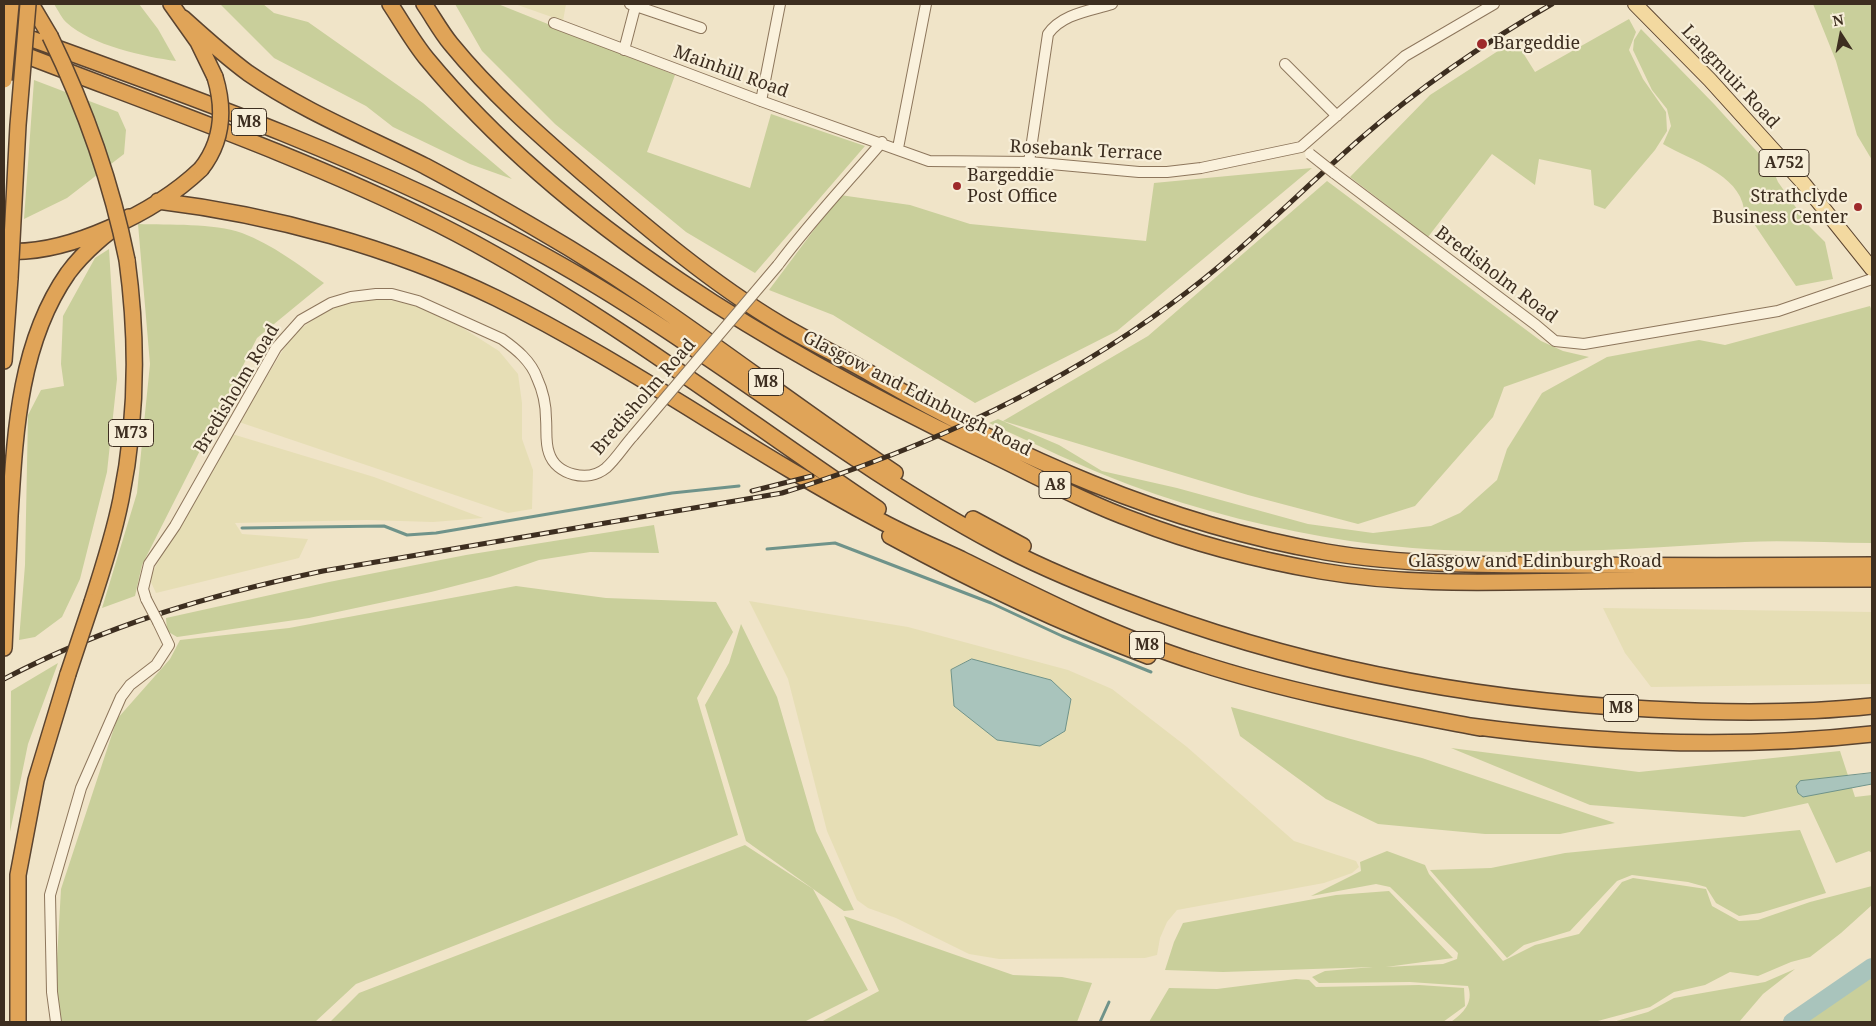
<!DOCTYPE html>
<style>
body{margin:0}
#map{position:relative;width:1876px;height:1026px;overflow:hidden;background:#f0e4c8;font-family:"Noto Serif",serif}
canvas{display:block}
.frame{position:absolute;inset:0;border:5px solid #3d2e20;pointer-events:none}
.north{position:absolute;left:1816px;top:10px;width:50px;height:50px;-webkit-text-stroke:4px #f7eed8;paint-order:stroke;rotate:349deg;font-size:14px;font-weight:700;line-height:20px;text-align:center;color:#3d2e20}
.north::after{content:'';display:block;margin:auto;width:18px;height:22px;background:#3d2e20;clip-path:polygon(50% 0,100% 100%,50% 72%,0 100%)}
</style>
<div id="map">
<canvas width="1876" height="1026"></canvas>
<div class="frame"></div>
<div class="north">N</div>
</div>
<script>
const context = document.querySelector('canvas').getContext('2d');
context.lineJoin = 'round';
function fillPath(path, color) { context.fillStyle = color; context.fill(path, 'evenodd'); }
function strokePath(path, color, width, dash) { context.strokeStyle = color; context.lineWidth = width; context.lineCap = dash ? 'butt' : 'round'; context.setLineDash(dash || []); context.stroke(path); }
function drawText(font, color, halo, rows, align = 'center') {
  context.font = font + ' "Noto Serif",serif'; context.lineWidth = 4.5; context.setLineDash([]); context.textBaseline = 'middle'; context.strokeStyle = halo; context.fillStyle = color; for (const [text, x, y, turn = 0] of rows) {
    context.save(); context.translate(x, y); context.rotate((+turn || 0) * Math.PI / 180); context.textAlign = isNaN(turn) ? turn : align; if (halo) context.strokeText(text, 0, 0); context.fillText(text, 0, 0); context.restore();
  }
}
fillPath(new Path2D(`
 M515 4H566L563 21Z
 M382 299 407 303 447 318 499 351 518 374 522 403V439L533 470 532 509 508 513 239 422 291 337 303 327 324 312 344 303Z
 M232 434 374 477 483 518 433 522 367 520 235 523 242 534 308 539 299 558 156 593 149 578Z
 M749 601 908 627 1068 670 1112 689 1187 747 1294 841 1356 861 1359 867 1352 873 1324 883 1177 910 1167 922 1160 938 1157 955 1145 958 999 959 969 954 896 918 868 908 857 900 827 831 788 679Z
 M1603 608 1872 612V684L1651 687 1625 653Z`), '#e6deb5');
fillPath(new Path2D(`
 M54 4H139L158 29 176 61C145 57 91 45 67 23 62 19 58 10 54 4Z
 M220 4H263L274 13 308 22 423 103 512 179 470 164 393 127 366 106 274 58Z
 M455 4H498L675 75 647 152 750 188 771 114 865 146 755 273 686 232 555 124 482 51Z
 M1813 4H1872V160L1857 135 1836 61Z
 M1629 19 1636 32 1629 50 1643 79 1666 112 1667 131 1655 150 1605 209 1594 205 1591 170 1539 159 1535 185 1492 154 1428 237 1350 177 1430 95 1515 40 1535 72Z
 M1641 29 1714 104 1772 168 1778 182 1809 226 1825 242 1833 279 1796 286 1744 209C1739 174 1690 160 1663 144L1671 126 1667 109 1652 90 1633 50 1634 40Z
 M34 80 118 112 126 130 124 154 67 198 24 219Z
 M1312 168 1117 331 975 403 833 315 769 290 840 195 910 205 970 224 1146 241 1154 183Z
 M1327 181 1541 341 1563 351 1589 357 1504 387 1493 417 1415 506 1358 524 1248 495 1003 421 1148 336Z
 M138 224C168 225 214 223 242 233 273 245 298 264 324 283L257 338 142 565 135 596 102 608 137 493 150 364Z
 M109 249 117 379 107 472 80 579 62 617 35 637 19 640 25 565 28 415 41 390 64 386 61 364 63 316 95 258Z
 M1870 306 1872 311V543C1830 543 1787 540 1745 542 1614 550 1481 560 1350 541 1277 530 1200 511 1130 485 1082 467 1035 444 989 423L998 419 1059 445 1102 471 1177 488 1308 524 1373 533 1431 526 1460 513 1497 480 1507 449 1542 393 1607 357 1699 340 1725 345Z
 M654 525 659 553 590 552 539 560 490 577 431 592 309 618 177 637 167 631 166 618 329 582 466 555Z
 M516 586 606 598 716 602 733 632 697 698 738 835 356 984 315 1022H59L55 994 61 889 117 719 170 659 180 640 289 628Z
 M741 624 777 697 816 831 854 910 844 911 746 841 705 705 729 663Z
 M58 663 28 744 10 832 11 691Z
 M1231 707 1422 758 1615 823 1560 834H1485L1378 824 1326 799 1240 736Z
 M1451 748 1639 772 1840 751 1855 797 1872 795V853L1869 851 1836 863 1808 803 1744 817 1590 805Z
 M1800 830 1826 893 1760 913 1739 916 1716 903 1706 887 1688 882 1632 875 1617 881 1570 931 1524 945 1507 958 1430 870 1491 868 1565 853Z
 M745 845 813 889 868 990 804 1022H330L359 993Z
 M1387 851 1425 865 1429 874 1503 961 1535 945 1579 934 1622 882 1633 878 1706 889 1712 906 1739 921 1758 920 1810 902 1872 886V905L1841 933 1810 957 1791 962 1758 976 1730 972 1705 985 1674 992 1650 1007 1594 1022H1451C1463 1013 1474 1003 1468 986L1410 982 1319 983 1312 977 1325 971 1373 967 1223 972 1165 970 1174 942 1183 923 1336 895 1389 891 1453 958 1386 967 1443 964 1457 959 1458 953 1390 887 1376 884 1311 896 1361 871 1360 862Z
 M844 916 1013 975 1062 977 1092 983 1077 1022H821L879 991Z
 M1795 969 1763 994 1739 1022H1613L1648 1012 1674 998 1765 982Z
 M1872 975V1022H1805Z
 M1296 979 1309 980 1316 987 1419 985 1464 988 1465 1006 1443 1022H1149L1169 988 1217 989Z`), '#c9cf9b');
const water = new Path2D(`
 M972 659 1051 680 1071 699 1065 731 1040 746 997 740 954 706 951 670Z
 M1872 773V784L1803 797 1798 793 1796 786 1800 781Z`);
fillPath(water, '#a9c4bc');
strokePath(water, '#6f938a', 1);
strokePath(new Path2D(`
 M242 528 384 526 407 535 436 533 672 493 739 486
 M767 549 835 543 991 603 1062 636 1151 672
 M1100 1022 1109 1002`), '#6f938a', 3);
strokePath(new Path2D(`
 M1792 1022 1872 967`), '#a9c4bc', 18);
const minor = new Path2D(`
 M630 4 701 28
 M554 23 761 101 929 161 1029 162 1139 172H1167L1201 168 1301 147 1405 56 1494 4
 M624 50 636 4
 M1285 64 1337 116
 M761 101 780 4
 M898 148 926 4
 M1029 162 1048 34C1062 14 1089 11 1112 4
 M1334 173 1536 325 1555 341 1584 344 1778 311 1872 279
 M778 265C810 222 847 183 882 142
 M146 599 143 589 149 564 175 526 276 348 301 320 331 303 351 297 376 294H392L418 301 502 339C516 349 531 361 537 378 543 391 546 405 546 419 547 430 545 442 549 453 556 475 588 483 606 468 616 459 624 446 633 436
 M56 1022 52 992 50 895 81 788 121 697 130 685 156 665 169 645 158 622`);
const major = new Path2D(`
 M1635 4 1710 80 1804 184 1872 269`);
const highway = new Path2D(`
 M31 4 50 36
 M171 4 198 42 215 77
 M390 4C402 22 413 42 427 59 568 229 780 353 976 447 1029 472 1081 501 1136 521 1195 544 1258 560 1321 571 1407 586 1492 582 1580 581 1677 579 1775 579 1872 579
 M424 4C433 17 441 32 451 44 491 93 538 134 585 175 647 228 710 282 780 324 810 342 842 357 873 375 1014 456 1165 524 1326 552 1403 565 1484 565 1562 565 1665 566 1769 566 1872 565
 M183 18C204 37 225 56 248 73 303 111 365 136 425 166 474 192 522 220 569 248 682 317 785 400 895 473
 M4 29C188 95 376 162 547 257 702 343 837 458 993 542 1035 565 1079 583 1123 600 1293 666 1467 700 1649 709 1723 713 1798 714 1872 706
 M4 47C150 104 298 154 438 224 594 303 733 412 878 509
 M158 201C273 215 391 247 496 298 628 363 747 450 877 519 904 534 933 546 961 559 1039 598 1116 637 1199 663 1291 693 1386 710 1480 728
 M4 251C67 256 156 212 201 169
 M4 361 10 278
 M973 519 1023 546
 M890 536C974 582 1058 622 1148 656
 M92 602C103 568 114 534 121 499 137 420 138 340 127 260
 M4 648C6 604 8 560 10 516 15 433 19 343 68 273 85 250 107 233 129 217
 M1470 726C1603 744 1738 749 1872 734
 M18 1022V875L36 780 68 674`);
strokePath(minor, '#8d765c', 12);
strokePath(major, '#5b4430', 16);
strokePath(highway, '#5b4430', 18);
strokePath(minor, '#faf1dc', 10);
strokePath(major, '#f3d9a0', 14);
strokePath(highway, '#e0a458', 15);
const rail = new Path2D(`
 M752 491 812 476
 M4 679C107 625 209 595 323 571L782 493C921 450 1054 390 1171 304 1239 255 1297 194 1360 139 1419 88 1484 43 1552 4`);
strokePath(rail, '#3d2e20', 5);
strokePath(rail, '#f7eed8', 3, [9]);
const minorBridge = new Path2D(`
 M1310 154 1334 173
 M633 436 778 265
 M146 599 158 622`);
const highwayBridge = new Path2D(`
 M50 36C86 110 111 180 127 260
 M4 80 11 4
 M201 169C223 141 225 110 215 77
 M10 278 18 125 28 4
 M68 674 92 602`);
strokePath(minorBridge, '#8d765c', 12, []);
strokePath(highwayBridge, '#5b4430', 18, []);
strokePath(minorBridge, '#faf1dc', 10);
strokePath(highwayBridge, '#e0a458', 15);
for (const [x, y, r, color] of [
 [1482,44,6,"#9e2a2b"],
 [957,186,5,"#9e2a2b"],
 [1858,207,5,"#9e2a2b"]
]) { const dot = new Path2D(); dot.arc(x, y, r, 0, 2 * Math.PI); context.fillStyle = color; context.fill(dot); strokePath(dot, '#f7eed8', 2); }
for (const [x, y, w] of [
 [249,122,35],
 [1784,163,50],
 [766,382,35],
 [131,433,45],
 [1055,485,32],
 [1147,645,35],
 [1621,708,35]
]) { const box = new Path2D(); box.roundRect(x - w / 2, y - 13.5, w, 27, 4); context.fillStyle = '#f7eed8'; context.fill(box); strokePath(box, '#3d2e20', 1); }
drawText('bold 16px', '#3d2e20', null, [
 ["M8",249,122],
 ["A752",1784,163],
 ["M8",766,382],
 ["M73",131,433],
 ["A8",1055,485],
 ["M8",1147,645],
 ["M8",1621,708]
]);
drawText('18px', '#3d2e20', '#f7eed8', [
 ["Bargeddie",1493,44],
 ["Bargeddie",967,176],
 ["Post Office",967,197],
 ["Strathclyde",1848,197,"right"],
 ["Business Center",1848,218,"right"]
], 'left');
drawText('18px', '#3d2e20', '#f7eed8', [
 ["Mainhill Road",731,72,20],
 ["Langmuir Road",1730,77,47],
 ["Rosebank Terrace",1086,151,3],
 ["Bredisholm Road",1496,275,37],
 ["Bredisholm Road",237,389,-59],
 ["Glasgow and Edinburgh Road",917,394,27],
 ["Bredisholm Road",644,397,-49],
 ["Glasgow and Edinburgh Road",1535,562]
]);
</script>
